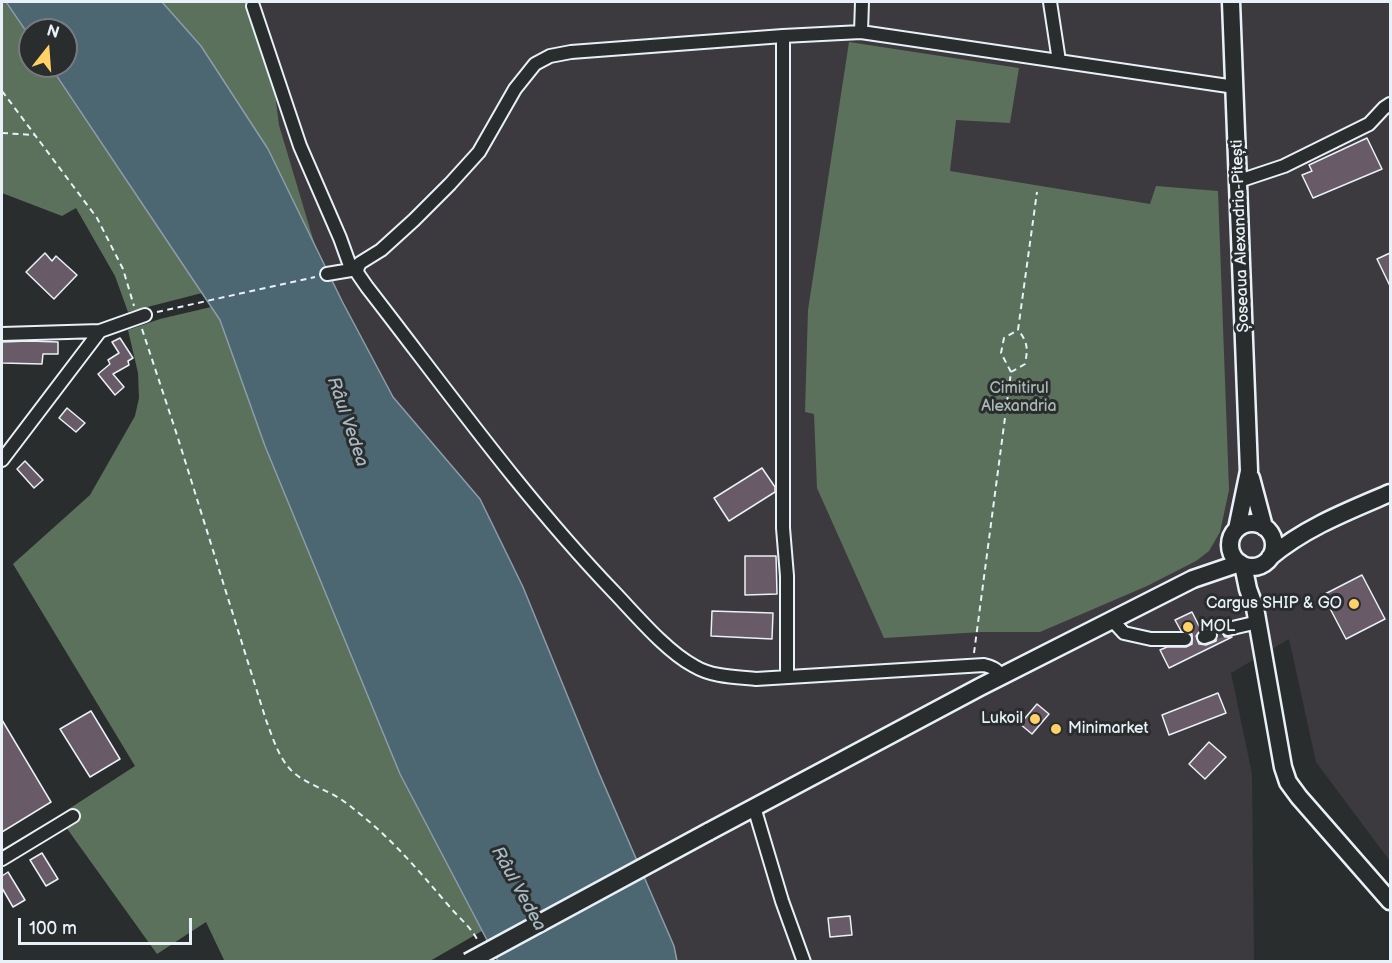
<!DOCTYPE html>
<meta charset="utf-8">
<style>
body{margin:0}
#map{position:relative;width:1392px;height:963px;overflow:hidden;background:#2a2d2e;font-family:"Balsamiq Sans",sans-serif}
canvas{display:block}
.frame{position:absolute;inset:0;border:3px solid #e8f1f8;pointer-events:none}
.north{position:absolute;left:18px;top:18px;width:60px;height:60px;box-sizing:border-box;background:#2a2d2e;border:2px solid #767b7f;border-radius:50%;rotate:17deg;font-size:16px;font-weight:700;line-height:24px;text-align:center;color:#e8f1f8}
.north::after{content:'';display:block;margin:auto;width:21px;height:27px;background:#ffd166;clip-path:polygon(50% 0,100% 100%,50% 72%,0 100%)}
.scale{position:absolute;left:18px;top:918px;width:174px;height:27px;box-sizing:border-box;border:3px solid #e8f1f8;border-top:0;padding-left:8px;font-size:18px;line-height:21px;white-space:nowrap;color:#e8f1f8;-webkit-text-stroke:4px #2a2d2e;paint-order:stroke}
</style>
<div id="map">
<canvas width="1392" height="963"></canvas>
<div class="frame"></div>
<div class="north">N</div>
<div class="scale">100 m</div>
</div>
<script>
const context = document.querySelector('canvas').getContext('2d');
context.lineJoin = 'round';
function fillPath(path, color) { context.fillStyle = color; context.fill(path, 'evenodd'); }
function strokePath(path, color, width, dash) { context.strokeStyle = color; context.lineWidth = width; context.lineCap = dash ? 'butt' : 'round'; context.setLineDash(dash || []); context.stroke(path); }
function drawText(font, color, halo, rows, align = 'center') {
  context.font = font + ' "Balsamiq Sans",sans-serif'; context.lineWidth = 6; context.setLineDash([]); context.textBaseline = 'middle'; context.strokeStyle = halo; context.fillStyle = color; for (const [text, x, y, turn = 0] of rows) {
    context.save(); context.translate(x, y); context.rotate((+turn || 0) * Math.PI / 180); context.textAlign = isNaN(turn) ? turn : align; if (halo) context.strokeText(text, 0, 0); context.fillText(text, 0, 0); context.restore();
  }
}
fillPath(new Path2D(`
 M254 2H1390V861L1316 762 1289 639 1231 673 1252 774 1254 961H519L279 125 272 69Z`), '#3d3a3f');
fillPath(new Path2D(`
 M2 2H5L30 38V66H49L202 293 128 312 115 276 76 208 62 216 2 193Z
 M162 2H254L272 69 279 125 316 249Z
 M849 42 1019 68 1010 123 956 120 950 171 1150 204 1156 186 1218 191 1229 490 1220 532 1209 551 1196 561 1147 586 1040 632H981L884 638 817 488 814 414 805 412 808 310Z
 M211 307 220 320 400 774 482 931 430 961 225 962 206 922 157 954 58 816 135 766 13 564 90 495 135 416 139 398 138 373 128 330 160 319Z`), '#5c715c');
const water = new Path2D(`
 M6 2H162L201 46 268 149 342 301 393 397 480 499 523 587 599 773 674 946 677 961H498L400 774 265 446 220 320 50 66H66V30H30V37Z`);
fillPath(water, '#4d6772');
strokePath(water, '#8b9ea8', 1.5);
const building = new Path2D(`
 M1367 138 1382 169 1313 198 1302 175 1312 171 1309 165Z
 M45 253 52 261 56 256 77 275 54 299 26 272Z
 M1390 253V286L1377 259Z
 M120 338 133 358 128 361 129 365 113 374 124 387 115 395 98 374 110 364 108 360 119 353 112 342Z
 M29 341 58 342V354H43L42 364 2 363V342Z
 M67 408 85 423 76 432 59 418Z
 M25 461 43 480 34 488 17 469Z
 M762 468 775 487V492L729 521 714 498Z
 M745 556H776L777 594 745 595Z
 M1362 575 1385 619 1346 639 1323 595Z
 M712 611 773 613 772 639 711 636Z
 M1192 612 1201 630 1196 636 1199 644 1206 645 1216 641 1218 632 1210 627 1224 620 1220 631 1225 637H1232L1169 668 1160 650 1167 647H1186L1192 644V634L1189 632 1181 631 1175 620Z
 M1218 693 1226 713 1169 735 1162 715Z
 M1037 704 1049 714 1032 734 1020 724Z
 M91 711 120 759 90 777 60 729Z
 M2 720 51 802 2 832Z
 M1209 742 1226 757 1205 779 1189 764Z
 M42 853 58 879 46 886 30 860Z
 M8 872 25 900 13 907 2 888V876Z
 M850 916 852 935 830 937 828 918Z`);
fillPath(building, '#695a67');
strokePath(building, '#e8f1f8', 1.5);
strokePath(new Path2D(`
 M1210 635 1228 629`), '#464a4c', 12, [12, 6]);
const minor = new Path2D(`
 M1050 2 1059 61
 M253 6 300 146 340 238 349 263 357 269
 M861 32 862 2
 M783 36V528L787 576V677
 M1239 181 1284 166 1369 124 1384 108 1390 104
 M327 274 357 269
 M2 334 100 331 145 315
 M2 460 100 331
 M1112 620 1124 633 1151 639H1185
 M1228 629 1258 622
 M1204 637 1210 635
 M1001 676C997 669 992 667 984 665L756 679C736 677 712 677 694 666 666 651 636 615 614 592 523 497 447 390 367 287L358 274 357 269 360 263 381 250 414 220 450 184 479 152 515 89 535 64 550 56 571 52 783 36 861 32 1235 87
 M754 807 782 901 804 962
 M2 859 73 816`);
const major = new Path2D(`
 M1231 2 1249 471 1237 529
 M1251 478 1264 527
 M1230 545a22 22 0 1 1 44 0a22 22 0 1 1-44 0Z
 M1270 557C1306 527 1348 511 1390 493
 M1243 565 1248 589 1255 608 1283 767 1288 782 1299 797 1390 901
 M708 832 980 687 1193 579 1240 563`);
strokePath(minor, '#e8f1f8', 16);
strokePath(major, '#e8f1f8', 21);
strokePath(new Path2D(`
 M2 91 97 218 123 269 134 306
 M2 133 35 135
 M157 312 315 277
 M142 329 177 435 266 720C273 738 279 760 294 773 307 784 327 790 342 800 386 832 414 865 449 906 459 918 471 927 478 941
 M1011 372 1025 364C1028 349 1028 342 1018 330L1037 192
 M974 653 1011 372 1001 353 1004 338 1018 330`), '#e8f1f8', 2, [6, 4.5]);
strokePath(minor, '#2a2d2e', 12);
strokePath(major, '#2a2d2e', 16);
const majorBridge = new Path2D(`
 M468 962 708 832`);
strokePath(majorBridge, '#e8f1f8', 21, []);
strokePath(majorBridge, '#2a2d2e', 16);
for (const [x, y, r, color] of [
 [1354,604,6,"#ffd166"],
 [1188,627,6,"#ffd166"],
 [1035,719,6,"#ffd166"],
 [1056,729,6,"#ffd166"]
]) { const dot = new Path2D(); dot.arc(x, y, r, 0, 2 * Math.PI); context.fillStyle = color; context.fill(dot); strokePath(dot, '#2a2d2e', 2); }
drawText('16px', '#e8f1f8', '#2a2d2e', [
 ["Șoseaua Alexandria-Pitești",1241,236,-92]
]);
drawText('16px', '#a9b7b2', '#2a2d2e', [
 ["Cimitirul",1019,389],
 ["Alexandria",1019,407]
]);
drawText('16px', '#e8f1f8', '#2a2d2e', [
 ["Cargus SHIP & GO",1342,604],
 ["MOL",1200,627,"left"],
 ["Lukoil",1023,719],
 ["Minimarket",1068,729,"left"]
], 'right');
drawText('italic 18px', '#aabac2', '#2a2d2e', [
 ["Râul Vedea",347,422,71],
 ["Râul Vedea",518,889,61]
]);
</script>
